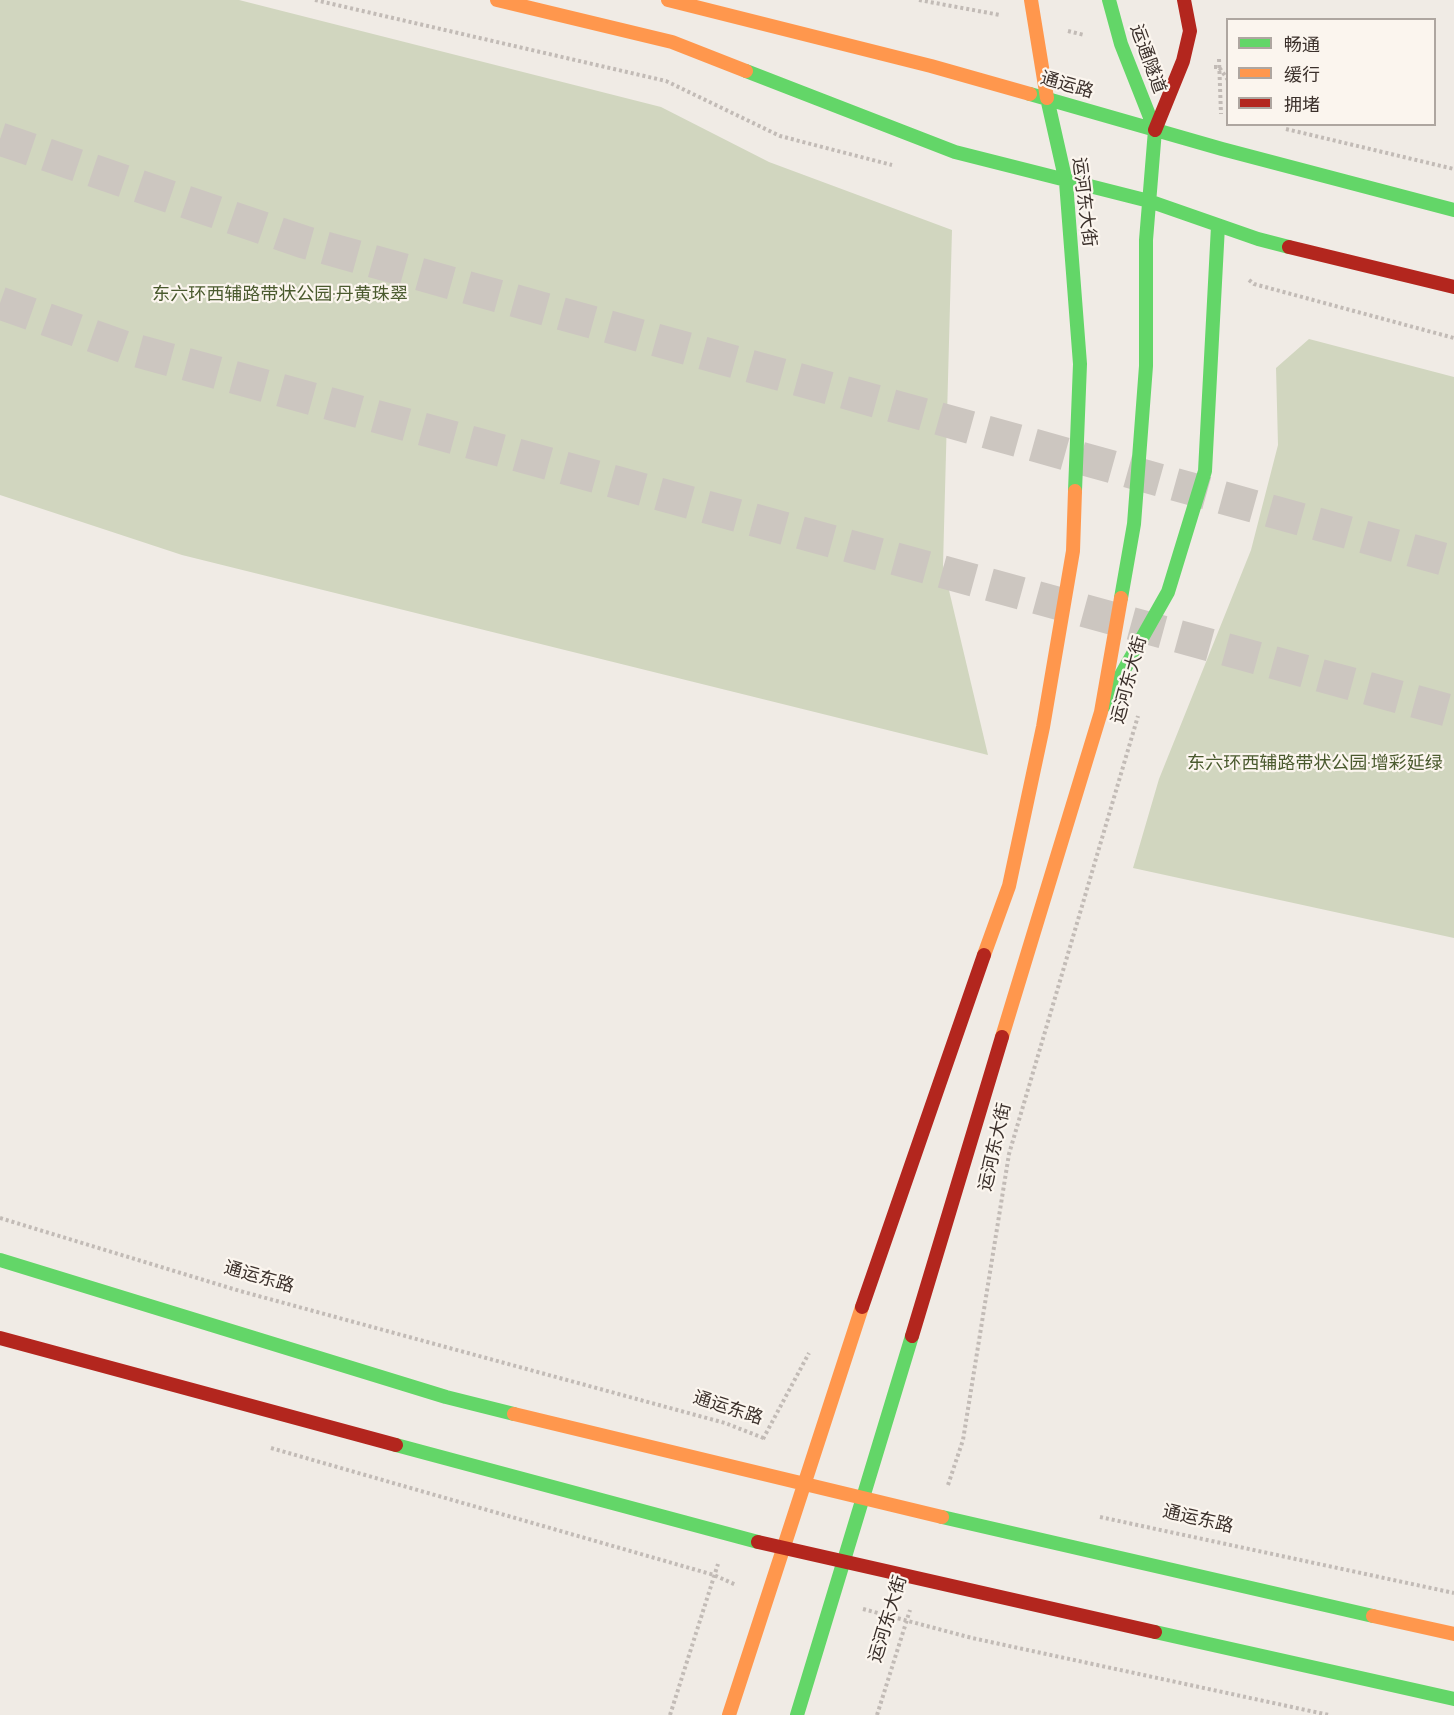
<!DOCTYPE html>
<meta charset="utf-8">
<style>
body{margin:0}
#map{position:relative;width:1454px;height:1715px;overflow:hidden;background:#f0ebe5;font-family:Raleway,"Noto Sans SC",sans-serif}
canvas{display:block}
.legend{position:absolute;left:1226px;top:18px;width:210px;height:108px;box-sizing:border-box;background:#fbf5ee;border:2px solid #aea6a0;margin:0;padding:8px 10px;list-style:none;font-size:18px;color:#3b302b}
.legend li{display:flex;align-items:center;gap:12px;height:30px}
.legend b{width:30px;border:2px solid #aea6a0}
</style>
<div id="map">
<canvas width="1454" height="1715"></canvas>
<ul class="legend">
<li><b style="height:8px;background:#63d668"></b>畅通</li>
<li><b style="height:8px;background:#ff974d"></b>缓行</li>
<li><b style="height:8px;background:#b3261e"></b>拥堵</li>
</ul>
</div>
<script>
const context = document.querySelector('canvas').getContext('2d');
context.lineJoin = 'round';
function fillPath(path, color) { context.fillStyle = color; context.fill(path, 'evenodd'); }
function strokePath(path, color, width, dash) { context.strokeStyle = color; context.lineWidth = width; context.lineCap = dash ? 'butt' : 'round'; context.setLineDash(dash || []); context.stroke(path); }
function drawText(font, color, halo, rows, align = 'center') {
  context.font = font + ' Raleway,"Noto Sans SC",sans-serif'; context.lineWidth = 4.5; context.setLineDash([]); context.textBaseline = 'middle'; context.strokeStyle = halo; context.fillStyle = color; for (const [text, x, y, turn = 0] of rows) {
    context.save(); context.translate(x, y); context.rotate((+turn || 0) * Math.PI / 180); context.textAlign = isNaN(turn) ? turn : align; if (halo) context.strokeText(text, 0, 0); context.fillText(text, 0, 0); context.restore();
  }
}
fillPath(new Path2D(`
 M0 0H239L661 107 769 162 952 230 943 565 988 755 182 555 0 495Z
 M1309 339 1454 377V938L1133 868 1159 779 1251 550 1278 445 1276 368Z`), '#d1d6bf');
strokePath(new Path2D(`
 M0 139 304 242 1454 562
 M0 303 127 348 1454 712`), '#ccc6c0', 33, [33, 16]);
strokePath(new Path2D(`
 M315 0 666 81 780 136 892 165
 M919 0 1000 15
 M1068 31 1084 35
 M1219 59 1221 114
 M1214 67H1219L1228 80
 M1286 129 1454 169
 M1249 280 1254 284 1454 338
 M0 1218 240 1291 725 1423 766 1439
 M763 1439 809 1353
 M271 1448 714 1575 736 1585
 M948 1485 963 1440 1009 1154 1138 716
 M1100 1517 1454 1593
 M863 1609 972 1638 1329 1715
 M670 1715 718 1564
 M877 1715 910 1610`), '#c2bbb6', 4, [3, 3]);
strokePath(new Path2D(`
 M1109 0 1121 44 1155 130
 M746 71 955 152 1149 201 1258 239 1289 247
 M1030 94 1222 149 1454 210
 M1047 98 1066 182 1080 364 1075 491
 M1121 598 1134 524 1146 366V240L1155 130
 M1103 707 1168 592 1205 471 1218 226
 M0 1260 446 1397 514 1414
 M396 1445 758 1542
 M942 1517 1373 1616
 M1155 1632 1454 1699
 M797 1715 912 1336`), '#63d668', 14);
strokePath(new Path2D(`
 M497 0 672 42 746 71
 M668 0 931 66 1030 94
 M1031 0 1047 98
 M984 955 1009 886 1043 727 1073 551 1075 491
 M1002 1037 1101 712 1121 598
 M514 1414 942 1517
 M1373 1616 1454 1634
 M729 1715 862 1307`), '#ff974d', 14);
strokePath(new Path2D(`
 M1155 130 1183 61 1190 31 1184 0
 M1289 247 1454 287
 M862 1307 984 955
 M912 1336 1002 1037
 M0 1338 396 1445
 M758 1542 1155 1632`), '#b3261e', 14);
drawText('18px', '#3b302b', '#fbf5ee', [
 ["运通隧道",1148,59,70],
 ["通运路",1067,85,16],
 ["运河东大街",1084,202,83],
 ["运河东大街",1129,680,-75],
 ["运河东大街",995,1147,-77],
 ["通运东路",259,1277,16],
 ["通运东路",728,1408,18],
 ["通运东路",1198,1519,13],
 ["运河东大街",888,1619,-73]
]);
drawText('18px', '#4a5a2e', '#fbf5ee', [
 ["东六环西辅路带状公园·丹黄珠翠",280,295],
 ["东六环西辅路带状公园·增彩延绿",1315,764]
]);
</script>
